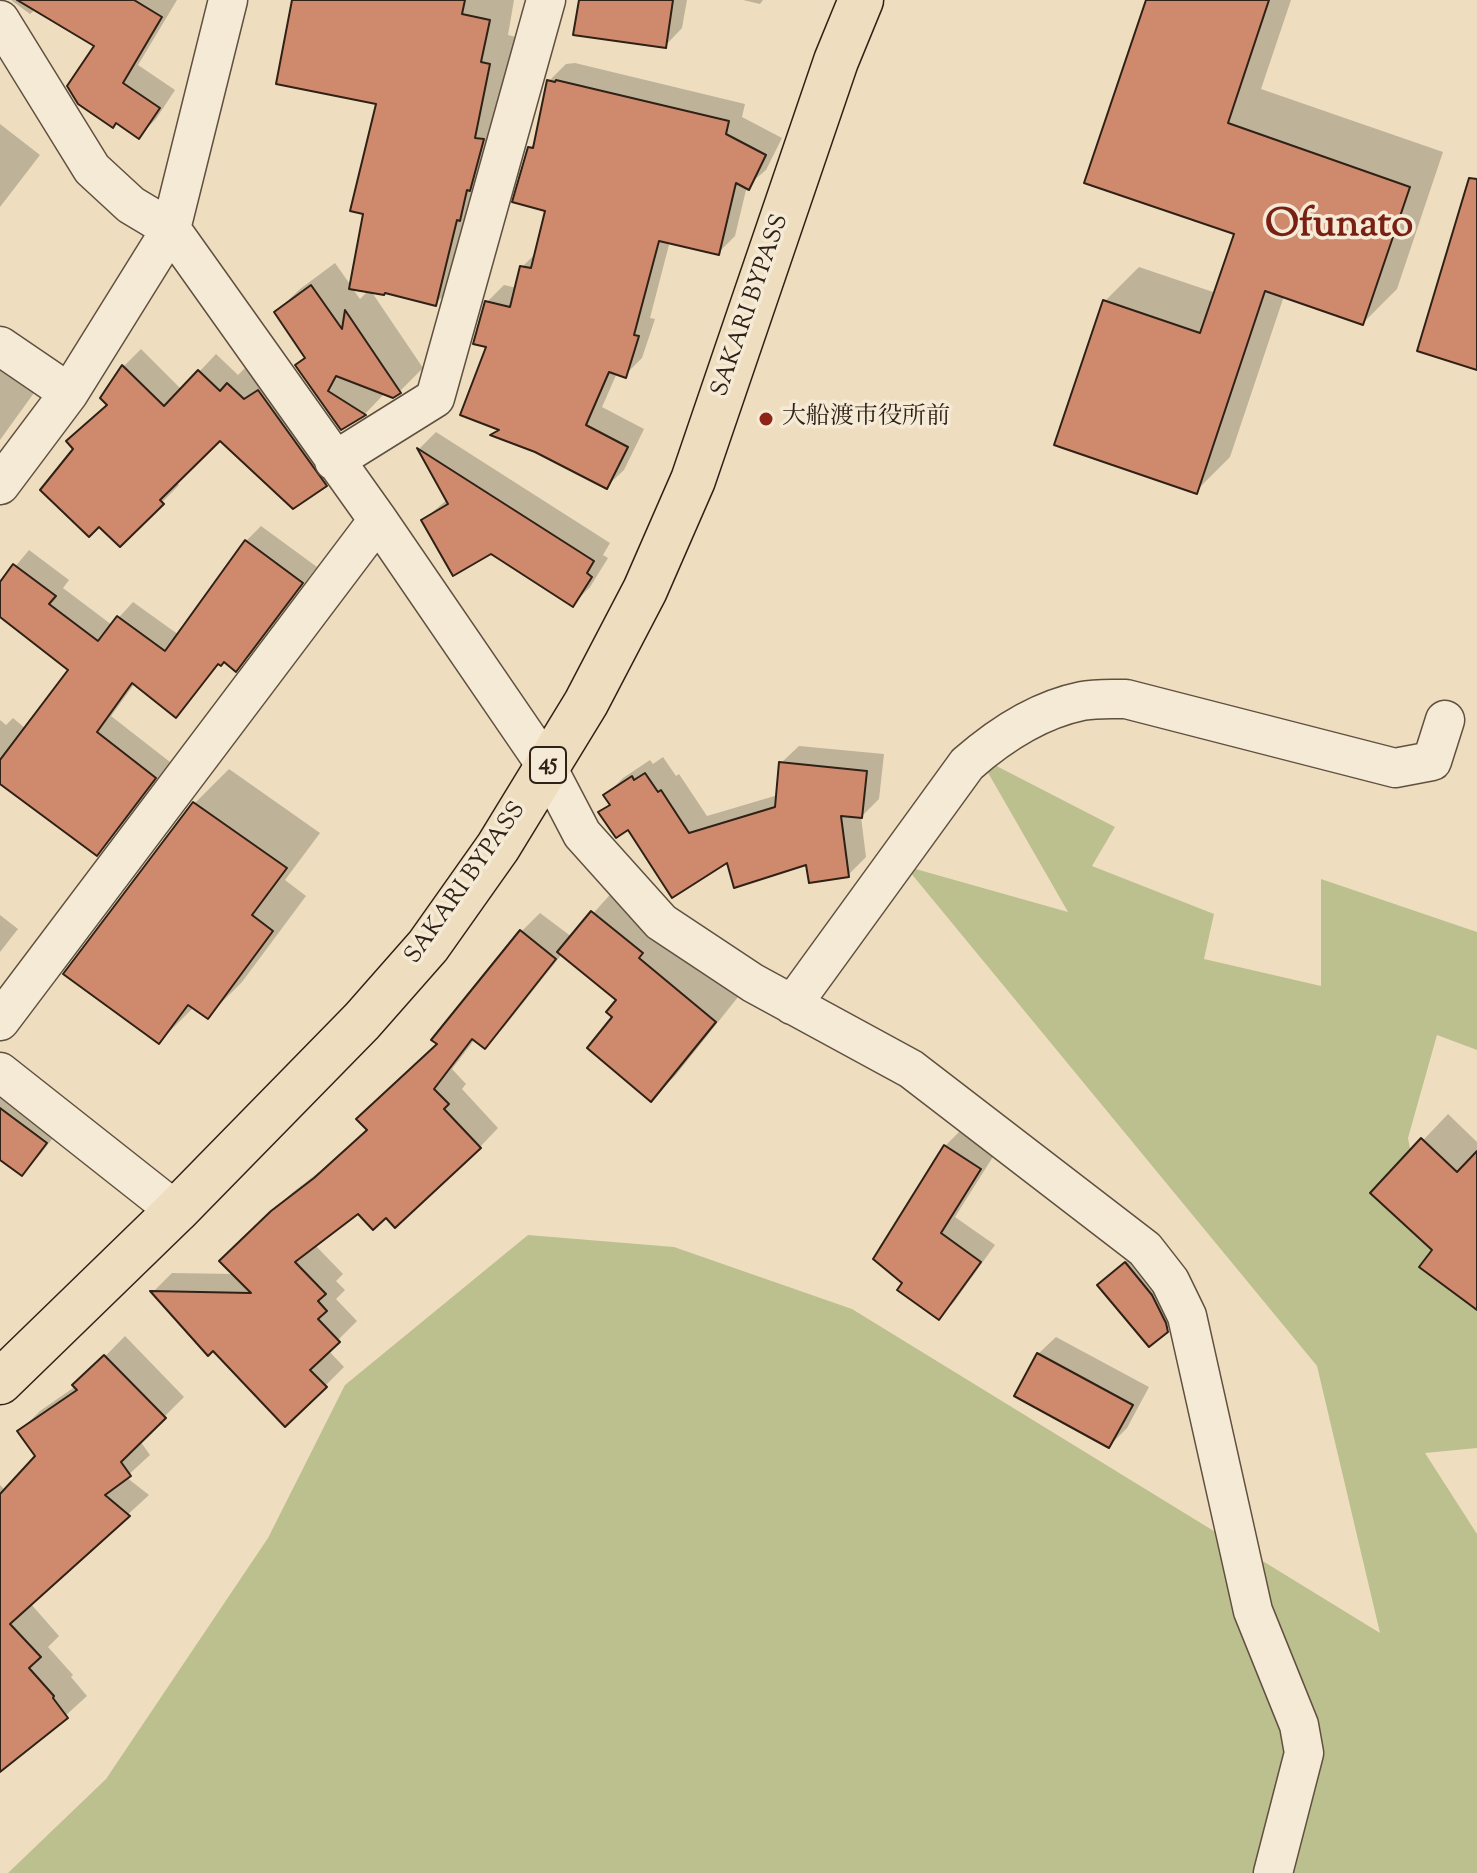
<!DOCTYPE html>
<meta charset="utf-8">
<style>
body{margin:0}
canvas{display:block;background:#eedebf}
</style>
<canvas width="1477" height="1873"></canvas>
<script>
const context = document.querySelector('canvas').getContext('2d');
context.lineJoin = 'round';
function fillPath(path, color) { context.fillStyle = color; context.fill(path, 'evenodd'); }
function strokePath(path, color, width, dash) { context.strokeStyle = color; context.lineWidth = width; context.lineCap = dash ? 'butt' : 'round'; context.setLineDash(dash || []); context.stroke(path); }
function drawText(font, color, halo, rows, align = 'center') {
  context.font = font + ' "Sorts Mill Goudy","Noto Serif JP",serif'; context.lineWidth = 7; context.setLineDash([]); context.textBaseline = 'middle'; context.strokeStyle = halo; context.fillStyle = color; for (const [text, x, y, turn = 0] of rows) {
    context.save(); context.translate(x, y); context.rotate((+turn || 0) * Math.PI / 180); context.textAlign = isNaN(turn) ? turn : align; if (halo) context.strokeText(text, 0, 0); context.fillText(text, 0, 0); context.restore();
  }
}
fillPath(new Path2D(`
 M979 757 1115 827 1092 866 1214 914 1204 959 1321 986V879L1477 932V1050L1437 1035 1408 1138 1427 1241 1477 1278V1448L1425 1453 1477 1534V1873H8L106 1779 268 1538 345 1385 528 1235 674 1247 852 1309 1380 1633 1317 1366 905 866 1068 912Z`), '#bcc08f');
fillPath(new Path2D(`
 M11 0H177L138 65 175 90 156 119 139 136 97 45 36 9 30 14Z
 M294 0H514L508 35 516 37 502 111 463 276 435 304 386 291H371L423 368 400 391 393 396 385 393 365 414 342 428 297 365 306 356 276 312 300 289 335 263 352 287 365 212 378 102ZM352 288 368 291 360 299Z
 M581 0H687L682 28 665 46Z
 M743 0H763L760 4Z
 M1148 0H1291L1261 89 1443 152 1397 289 1363 323 1284 296 1230 457 1196 491 1105 301 1139 267 1216 293 1236 233Z
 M575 63 745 104 742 117 782 138 766 170 747 186 735 236 718 253 670 241 650 318 655 319 642 358 625 375 617 373 602 407 644 429 624 470 606 487 536 451 494 434 500 429 489 346 487 302 504 285 517 288 522 267 537 252 548 210 530 148 537 141 549 81 566 64Z
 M0 124 40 155 0 207Z
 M0 348 44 379 0 440Z
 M141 349 182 390 216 354 238 375 246 367 343 468 326 485 220 438 176 482 179 485 120 545 109 404 103 398 124 366Z
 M436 432 610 543 603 555 608 558 590 587 573 604 491 551 423 520 448 499 420 448Z
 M261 526 317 567 251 654 236 669 224 660 220 663 176 716 135 683 111 716 170 762 112 838 97 853 0 781V720L6 725 13 718 26 729 71 670 0 615V585L29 550 69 580 63 588 112 625 133 602 179 635 246 541Z
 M799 746 884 754 879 799 861 817 866 857 848 875 808 863 728 860 629 828 601 813 611 803 606 795 623 778 650 760 653 764 663 757 676 776 679 774 707 816 778 795 781 763Z
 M229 769 320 833 285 880 306 896 242 982 208 1016 194 1007 159 1042 66 973 195 803Z
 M616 888 661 934 738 997 675 1076 651 1099 615 1016 619 999 562 954 504 1027 485 1046 475 1039 452 1069 466 1084 462 1089 498 1128 480 1147 386 1215 359 1212 315 1245 343 1274 336 1281 345 1290 336 1299 357 1321 328 1350 344 1367 325 1386 213 1349 153 1292 172 1273 235 1274 241 1242 293 1192 336 1159 369 1130 439 1043 521 932 540 913 572 937Z
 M0 915 18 929 0 952Z
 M0 1077 63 1125 39 1156 22 1174 0 1157Z
 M1448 1114 1477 1142V1308L1435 1249 1373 1193Z
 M961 1130 996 1152 955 1217 995 1245 954 1302 939 1317 905 1282 945 1146Z
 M1143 1246 1184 1312 1167 1330 1100 1285Z
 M125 1336 184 1397 140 1441 150 1455 126 1477 149 1495 31 1604 59 1636 48 1647 73 1675 71 1677 87 1696 31 1747 0 1770V1485L6 1491 38 1456 20 1431 40 1411 76 1386Z
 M1056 1337 1149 1387 1127 1428 1109 1446 1038 1354Z`), '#0003');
const building = new Path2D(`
 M17 0H134L162 17 123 83 160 108 139 139 116 123 113 128 78 104 67 86 94 46Z
 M292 0H465L462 14 490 20 481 62 490 64 475 138 484 139 470 191 467 190 460 221 457 220 436 306 385 293 384 295 349 289 363 214 350 211 376 104 276 84Z
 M579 0H673L666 48 573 35Z
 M1146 0H1269L1228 123 1410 187 1363 325 1265 291 1197 494 1054 445 1103 300 1200 333 1234 234 1084 183Z
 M547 80 555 82 556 80 729 121 726 134 766 155 749 190 736 183 719 255 659 241 634 335 639 336 626 378 609 372 586 425 628 447 607 489 535 452 490 435 499 430 460 415 486 347 473 344 485 301 510 307 520 266 531 268 545 211 512 202 528 147 533 148Z
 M1469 178 1477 179V370L1417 351Z
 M311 285 342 329 345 310 401 393 393 398 336 376 328 391 366 415 341 430 295 365 305 358 274 312Z
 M122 365 164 406 198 370 220 391 227 383 244 399 258 390 327 486 293 509 220 441 160 500 164 504 120 547 99 527 89 537 40 490 73 449 66 441 107 405 100 398Z
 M417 448 594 561 587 573 592 577 573 607 491 554 453 576 421 520 448 504Z
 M245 540 303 583 236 672 224 662 221 666 218 664 176 718 132 683 97 732 156 778 97 856 0 784V760L68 670 0 617V582L13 564 56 596 49 604 98 641 117 616 165 651Z
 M779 762 867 771 862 818 841 816 849 877 809 883 806 865 734 888 727 863 672 898 628 830 616 838 598 812 610 805 603 795 632 776 634 780 645 773 658 792 661 790 689 833 775 807Z
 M193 802 287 868 252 915 273 931 208 1019 188 1005 159 1044 63 974Z
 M591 911 643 953 639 958 716 1022 651 1102 587 1048 612 1017 606 1012 616 1000 557 952Z
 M520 930 556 959 485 1049 472 1039 434 1089 449 1104 444 1109 481 1148 395 1228 386 1218 373 1230 358 1214 295 1262 326 1294 318 1301 327 1311 318 1319 340 1342 310 1370 327 1387 285 1427 213 1351 208 1356 150 1291 251 1293 219 1261 271 1211 314 1178 367 1130 356 1119 437 1044 431 1040Z
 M0 1108 47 1143 22 1176 0 1160Z
 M1421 1138 1457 1172 1477 1151V1310L1419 1267 1432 1250 1370 1193Z
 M944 1145 981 1169 941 1233 981 1262 939 1320 897 1290 902 1283 873 1259Z
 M1125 1262 1152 1295 1166 1323 1168 1332 1149 1347 1097 1285Z
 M1037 1353 1133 1405 1109 1448 1014 1396Z
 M104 1355 166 1418 121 1462 131 1476 105 1495 130 1516 10 1624 41 1657 29 1668 54 1696 53 1698 68 1718 0 1772V1494L35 1456 17 1431 77 1390 72 1385Z`);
fillPath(building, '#cf8a6e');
strokePath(building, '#302116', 2);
const street = new Path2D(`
 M0 20 92 169 131 205 171 229 378 520 547 767 582 834 661 922 753 983 911 1069 1145 1249 1170 1281 1187 1316 1253 1611 1299 1725 1304 1753 1273 1873
 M0 346 69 393
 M334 461 435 398 546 0
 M0 485 69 393 171 229 228 0
 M792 1005 967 764C1000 735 1038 710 1082 701 1096 698 1112 699 1126 699L1395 768 1432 761 1445 720
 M0 1021 378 520
 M0 1072 176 1211`);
const highway = new Path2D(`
 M0 1382 176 1211 362 1021 428 946 498 847 586 703 645 590 693 480 836 61 861 0`);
strokePath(street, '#605040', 41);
strokePath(highway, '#302116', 47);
strokePath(street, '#f4ead5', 38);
strokePath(highway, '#eedebf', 44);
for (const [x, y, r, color] of [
 [766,419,8,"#8f2418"]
]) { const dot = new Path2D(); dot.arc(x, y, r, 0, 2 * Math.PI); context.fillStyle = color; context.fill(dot); strokePath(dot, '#f4ead5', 3); }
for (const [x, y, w] of [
 [548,765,36]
]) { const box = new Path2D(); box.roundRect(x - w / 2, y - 18, w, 36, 6); context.fillStyle = '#f4ead5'; context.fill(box); strokePath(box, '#302116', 2); }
drawText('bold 22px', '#302116', null, [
 ["45",548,765]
]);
drawText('24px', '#302116', '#f4ead5', [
 ["SAKARI BYPASS",752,306,-71],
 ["SAKARI BYPASS",467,884,-55]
]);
drawText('24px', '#302116', '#f4ead5', [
 ["大船渡市役所前",782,419]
], 'left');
drawText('bold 40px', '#7a1f14', '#f4ead5', [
 ["Ofunato",1339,228]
]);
</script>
